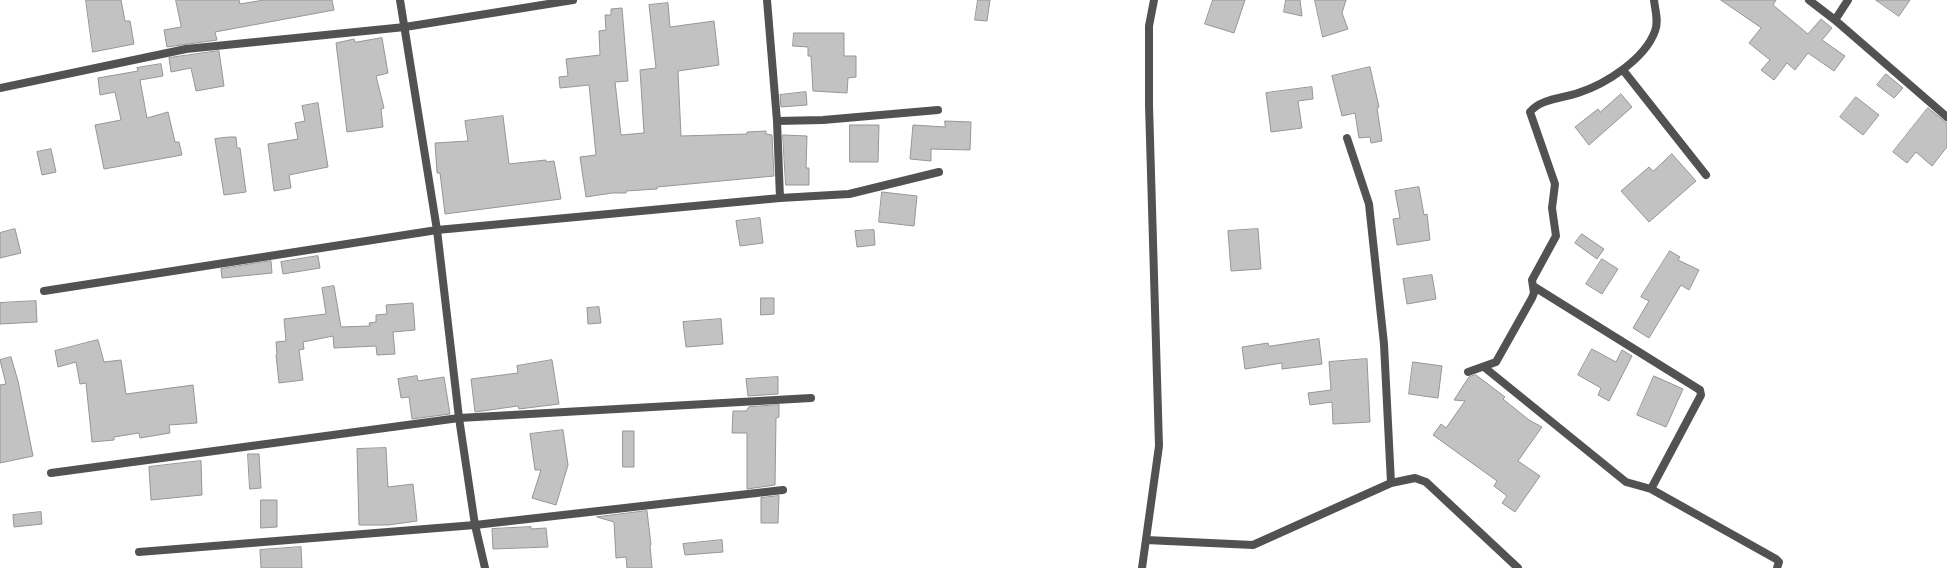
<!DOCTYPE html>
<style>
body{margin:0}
canvas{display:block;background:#fff}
</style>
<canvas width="1947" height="568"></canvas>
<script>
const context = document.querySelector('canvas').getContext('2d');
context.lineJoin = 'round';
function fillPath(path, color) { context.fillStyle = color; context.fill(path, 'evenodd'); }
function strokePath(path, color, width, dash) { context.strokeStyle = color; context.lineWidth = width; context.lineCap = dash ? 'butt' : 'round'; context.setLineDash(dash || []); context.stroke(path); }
const building = new Path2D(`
 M86 0H121L125 21H130L134 44 93 52Z
 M176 0H239L240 4 264 0H332L334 10 215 32 217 40 167 47 164 30 181 27Z
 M978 0H990L987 21 975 20Z
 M1213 0H1245L1234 33 1205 24Z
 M1286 0H1300L1302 16 1284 12Z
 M1315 0H1346L1342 13 1348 29 1323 37Z
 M1721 0H1776L1773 5 1808 34 1821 19 1832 28 1822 40 1845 56 1834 71 1808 53 1795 70 1787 63 1774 80 1761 70 1770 60 1749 43 1761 28Z
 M1876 0H1910L1899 16Z
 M668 3 670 27 714 21 719 65 678 71 681 136 747 134V132L766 131V134L772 135 774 176 657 187V189L626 191V193H612L586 197 580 157 596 155 589 85 560 88 559 77 568 76 566 59 600 55 599 31 606 30 605 15H611V9L622 8 628 81 615 82 621 135 644 133 640 70 656 68 649 5Z
 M794 33H844V56H856V77L848 78 847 93 813 91 811 56H808V47L793 46Z
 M382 38 388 73 376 76 384 108 381 109 383 127 347 132 336 43 354 39 355 42Z
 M219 51 224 86 196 91 191 68 171 72 169 58Z
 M161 64 163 76 140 80 147 118 168 112 175 142H179L182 155 104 169 95 125 121 120 115 92 100 95 98 78 138 71 137 68Z
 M1370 67 1379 107 1377 108 1382 141 1371 143 1370 137 1359 138 1355 113 1342 116 1332 76Z
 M1886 74 1903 88 1894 98 1877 85Z
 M1312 87 1313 99 1298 101 1302 128 1271 132 1266 93Z
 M806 92 807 105 781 107 780 95Z
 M1621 94 1632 107 1589 145 1575 127 1598 109 1600 112Z
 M1856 97 1879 115 1863 135 1840 117Z
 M318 103 328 167 289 175 291 188 274 191 268 144 298 139 295 123 305 121 302 106Z
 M1928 108 1947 123V147L1932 166 1916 152 1907 163 1893 152Z
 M503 116 509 164 546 160V162L554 161 561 199 445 214 440 173H437L435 143 468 141 465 121Z
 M945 121 971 122 970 150 931 149V161L910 159 913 125 945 127Z
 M850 125H879L878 162H850Z
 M783 135 807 136 806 168H809V185H786Z
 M229 137H236L237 148H240L246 192 224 195 215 139Z
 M51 149 56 172 42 175 37 152Z
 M1672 154 1696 181 1649 222 1621 191 1649 167 1653 171Z
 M1419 187 1424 215 1427 214 1430 240 1397 245 1393 219 1400 218 1395 191Z
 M882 192 917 196 914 226 879 222Z
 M760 218 763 243 740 246 736 221Z
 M15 229 21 253 0 258V233Z
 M1258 229 1261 269 1231 271 1228 231Z
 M874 230 875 245 857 247 855 231Z
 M1582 234 1604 249 1597 259 1575 243Z
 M1670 251 1680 257 1678 260 1699 270 1689 290 1681 285 1649 338 1633 328 1649 301 1641 297Z
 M318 256 320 268 283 274 281 262Z
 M1602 259 1618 269 1602 294 1586 284Z
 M271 261 272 273 222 278 221 269Z
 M1432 275 1436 299 1407 304 1403 279Z
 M334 286 341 327 370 326 369 323 376 322V315L387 314 386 305 413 303 415 330 393 332 395 354 377 355 376 346 334 348 333 336 303 342 304 349 299 350 303 380 279 383 276 355H277L276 342 286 341 284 319 326 314 322 288Z
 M761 298H774V314L761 315Z
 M36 301 37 322 0 324V303Z
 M599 307 601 323 588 324 587 308Z
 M721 319 723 344 686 347 683 322Z
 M1319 339 1322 364 1282 369V363L1245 369 1242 347 1268 343 1269 346Z
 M98 340 104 362 121 360 126 394 193 385 197 423 169 425 170 433 140 438 139 433 114 437V440L92 442 86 383 80 384 76 362 58 367 55 351Z
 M1592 349 1616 362 1622 350 1632 356 1609 401 1598 395 1601 388 1578 375Z
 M11 357 18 381 33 456 0 463V385L6 384 0 360Z
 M1367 359 1370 422 1333 424 1332 402 1310 405 1308 393 1331 390 1329 362Z
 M552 360 559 404 519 409 518 406 475 412 471 379 518 373 517 366Z
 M1413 362 1442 366 1438 398 1409 394Z
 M1476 375 1505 397 1503 399 1529 420 1542 427 1518 461 1540 476 1515 512 1502 503 1507 496 1494 486 1497 481 1433 435 1441 424 1446 428 1465 401 1454 400 1469 377Z
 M417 376 418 381 444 377 450 414 412 419 409 397 401 398 398 379Z
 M1654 376 1683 389 1666 427 1637 415Z
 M778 377V394L748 396 746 379Z
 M779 405V417L776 418 775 485 747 489V433H732L733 411H746L749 407Z
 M563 430 568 465 556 505 532 498 541 470H535L530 434Z
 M623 431H634V467H623Z
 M386 448 388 487 413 484 417 521 388 525H359L357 449Z
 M248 454H259L261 488 250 489Z
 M201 461 202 495 151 500 149 467Z
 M779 496 778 523H761V498Z
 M261 500H277V527L261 528Z
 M647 511 651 545H650L652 568H627L626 557 616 558 614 522 597 517Z
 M41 512 42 524 14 527 13 515Z
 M531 527V529L546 528 548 547 493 549 492 529Z
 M722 540 723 552 685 555 683 544Z
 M301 547 302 568H261L260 550Z`);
fillPath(building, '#c2c2c2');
strokePath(building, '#969696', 1);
strokePath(new Path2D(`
 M767 0 777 121 780 198
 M1809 0 1835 20 1947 117
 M1835 20 1848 0
 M1623 70 1706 175
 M0 88 186 49 405 27 573 0
 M777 121 823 120 938 110
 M1347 138 1369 204 1384 344 1391 483
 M1533 286 1700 390 1701 395 1651 489
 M44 291 437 230 780 198 849 194 939 172
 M1484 367 1626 482 1651 489 1776 559 1779 562 1777 568
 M1468 372 1496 362 1532 298 1534 293 1532 280 1556 236 1552 208 1555 184 1530 112C1540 99 1563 98 1578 93 1606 84 1645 59 1655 31 1659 21 1655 10 1654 0
 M51 473 459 418 811 398
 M1146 540 1253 545 1391 483 1415 478 1426 482 1518 568
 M139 552 475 525 783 490
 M1142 568 1159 446 1149 105V26L1154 0`), '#525252', 8);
strokePath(new Path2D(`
 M400 0 437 230 459 418 475 525 485 568`), '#525252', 8);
</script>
